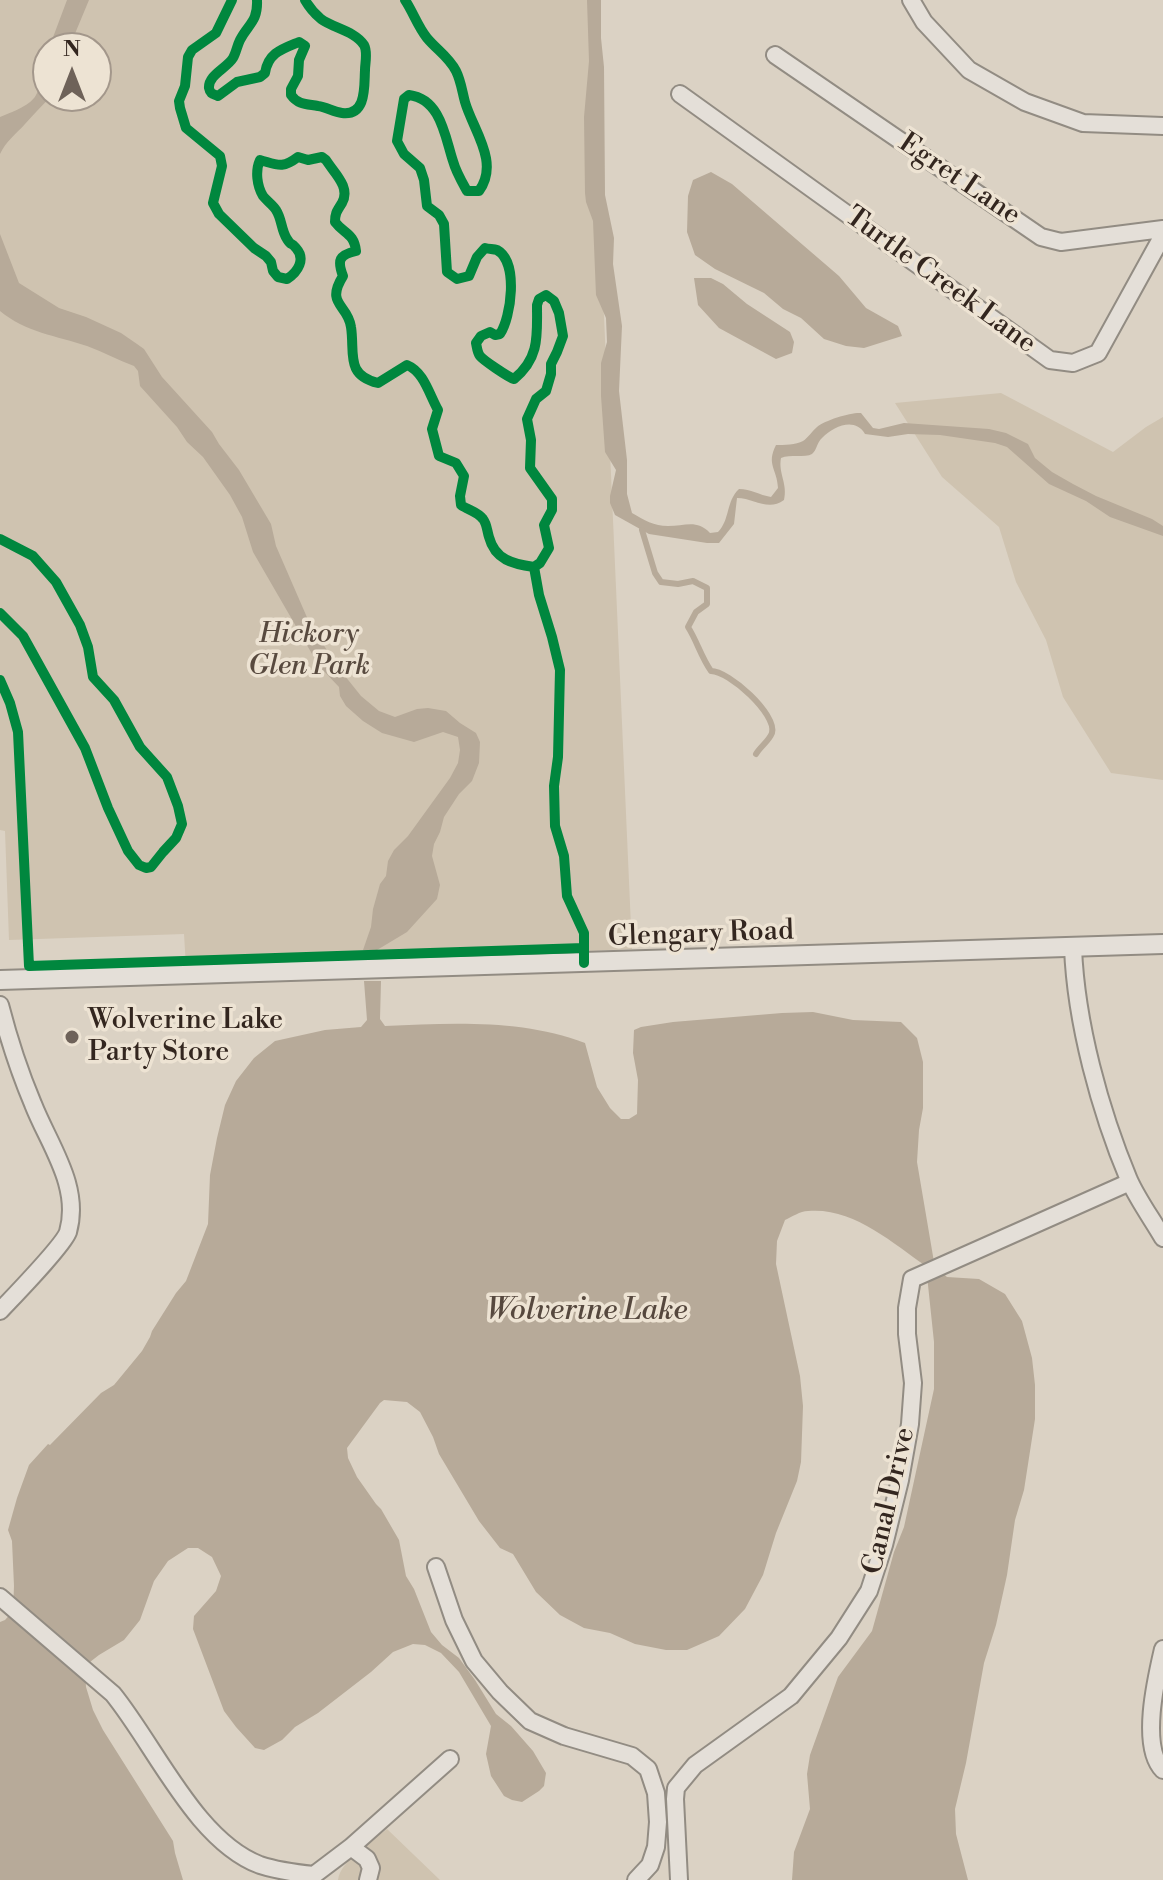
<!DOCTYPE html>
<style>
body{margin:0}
#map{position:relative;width:1163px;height:1880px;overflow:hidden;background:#dbd2c4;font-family:"Libre Bodoni",serif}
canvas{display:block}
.north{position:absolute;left:32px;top:32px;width:80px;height:80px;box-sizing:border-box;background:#ede3d3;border:2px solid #a3978b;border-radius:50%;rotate:0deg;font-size:22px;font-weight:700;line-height:32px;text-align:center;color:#33261f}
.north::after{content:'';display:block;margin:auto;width:28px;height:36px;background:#6e6259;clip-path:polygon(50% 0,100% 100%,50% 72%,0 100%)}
</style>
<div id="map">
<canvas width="1163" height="1880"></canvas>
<div class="north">N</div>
</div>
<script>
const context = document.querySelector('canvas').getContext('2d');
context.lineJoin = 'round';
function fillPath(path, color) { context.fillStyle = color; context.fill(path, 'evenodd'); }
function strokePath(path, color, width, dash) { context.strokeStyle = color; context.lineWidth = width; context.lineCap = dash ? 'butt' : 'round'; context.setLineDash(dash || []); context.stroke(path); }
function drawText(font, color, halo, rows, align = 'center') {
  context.font = font + ' "Libre Bodoni",serif'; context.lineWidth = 7; context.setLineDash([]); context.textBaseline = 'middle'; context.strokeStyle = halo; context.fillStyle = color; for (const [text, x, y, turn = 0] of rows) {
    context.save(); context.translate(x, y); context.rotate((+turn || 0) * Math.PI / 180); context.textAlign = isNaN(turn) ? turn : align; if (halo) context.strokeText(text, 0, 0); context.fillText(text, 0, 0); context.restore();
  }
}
fillPath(new Path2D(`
 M0 0H590L632 949 186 967 184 934 9 940 5 831 0 830ZM48 48H96V96H48Z
 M1001 393 1113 452 1146 427 1163 417V780L1111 773 1063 697 1046 640 1016 582 999 527 942 477 895 403Z
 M387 1829 440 1880H338C341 1860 371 1842 387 1829Z`), '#cfc3b0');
fillPath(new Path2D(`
 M67 0H89L69 48H49Z
 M587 0H601V38L604 67 605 195 614 238 613 264 622 326 619 391 627 460V494L632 513C644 520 654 526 668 526 685 526 697 519 710 533L718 532C730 520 726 501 739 489 751 489 759 495 771 497L778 488C777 468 766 465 776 445 784 445 796 445 803 441 808 438 812 431 817 427 825 420 852 412 861 413L873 428 879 429 904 423 989 429 1006 433 1028 444 1035 458 1052 472 1073 484 1096 496 1152 519 1163 526V536L1110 517 1086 501 1049 484 1007 447 995 443 940 435 908 434 888 437 865 434C855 417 834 426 822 438 817 442 817 450 812 454 805 458 790 454 781 458 778 473 788 484 784 500 768 512 754 498 737 498L734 524 719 543H707L649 534 615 515 610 503V496L616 470 605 452 601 396V363L607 342 606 318 596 295 593 221 586 202 585 193 584 117 589 61Z
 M48 51V96H52C42 105 34 114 25 124 16 134 6 141 0 154V117C50 98 33 94 48 51Z
 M711 172 732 184 839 276 866 308 898 326 902 336 864 348 846 346 824 339 801 318 783 309 764 293 715 269 695 255 687 232 688 196 693 180Z
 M0 234 19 283 59 308 86 317 121 333 137 344 144 349 162 377 212 432 219 444 239 470 271 524 276 546 309 622 337 666 361 696 379 711 395 717 417 709 428 708 446 711 460 723 476 733 480 742 479 763 472 781 459 794 444 817 440 832 434 844 432 856 440 885 437 899 407 932 377 950H363L371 927 373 909 380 884 386 876 388 861 394 850 408 836 450 778 458 763 460 750 458 737 443 732 414 742 382 733 363 721 346 706 340 696 339 687 319 666 253 552 242 517 230 495 203 457 187 442 177 427 140 386 138 371 134 366C118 360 103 352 87 346 57 336 25 332 0 311Z
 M694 278H711L723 284 747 304 790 332 794 342 792 353 776 359 719 328 698 305Z
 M364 981H381L380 1019 385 1026C451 1023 523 1019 585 1043L597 1087 610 1108 621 1119H629L637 1114 638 1080 633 1053 634 1030 641 1027 673 1022 782 1013 813 1012 853 1020 901 1022 917 1038 923 1062V1108L919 1130 917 1162 934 1262 937 1268 947 1277 979 1279 1005 1294 1022 1321 1032 1358 1035 1385V1419L1024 1490 1015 1520 1007 1575 996 1625 984 1663 966 1763 955 1809 956 1834 968 1880H792L794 1852 810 1809 807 1774 810 1755 838 1677 872 1631 894 1552 904 1527 934 1389V1342L926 1266C891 1242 853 1207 808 1211 800 1211 792 1217 785 1220L777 1241 776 1264 800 1376 803 1406 801 1462 797 1481 776 1533 763 1575 745 1609 719 1636 687 1650H666L635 1644 610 1633 584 1628 560 1615 536 1592 513 1554 500 1548 479 1521 439 1454 433 1437 420 1412 407 1402 384 1400 380 1403 347 1448 348 1458 357 1477 376 1504 381 1509 399 1540 406 1576 414 1589 431 1632 442 1645 459 1658 475 1680 496 1714 511 1726 533 1751 546 1773 544 1786 539 1791 522 1802 512 1800 504 1796 491 1776 486 1754 491 1726 459 1672 441 1653 425 1645 413 1644 393 1652 371 1672 318 1713 295 1727 282 1740 264 1750 255 1748 236 1727 224 1711 193 1629 194 1616 216 1591 221 1576 212 1557 198 1548H188L168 1561 154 1581 140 1620 124 1640 99 1655 90 1662 85 1670 86 1687 93 1710 103 1730 173 1841 175 1853 183 1880H0V1622L5 1620 13 1611 14 1586 12 1541 8 1530 17 1498 29 1465 48 1444 50 1445 101 1393 114 1385 142 1351 150 1337 152 1331 176 1293 186 1281 208 1224 210 1175 217 1138 225 1105 236 1081 254 1058 275 1041 325 1030 361 1027 367 1020Z`), '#b7aa99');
strokePath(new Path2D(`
 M642 530 655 573 661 582 678 584 693 581 707 588V604L696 612 688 627C697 641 701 657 711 671 729 671 777 714 772 733 769 741 760 747 756 754`), '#b7aa99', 6);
const minor = new Path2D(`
 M911 0 924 22 969 70 1025 102 1083 123 1163 126
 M775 55 1041 237 1061 242 1163 229
 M680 94 1050 360 1073 363 1098 353 1163 235
 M1073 948C1076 1023 1100 1111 1129 1180 1138 1200 1152 1219 1163 1238
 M0 1005C9 1040 19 1071 33 1104 49 1145 81 1186 68 1232 63 1246 13 1297 0 1311
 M436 1567 454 1620 474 1661 500 1692 530 1721 564 1736 632 1756 648 1769 656 1793 658 1822 656 1847 650 1865 636 1880
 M0 1597 113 1694C156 1747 196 1841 260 1865 278 1871 295 1873 314 1875L351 1847 450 1759
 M1163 1649C1156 1679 1140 1747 1163 1770
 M351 1847 367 1859 371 1868 368 1880
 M679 1880 675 1799 676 1788 695 1765 791 1696 839 1638 869 1591 884 1545 900 1480 910 1424 913 1383 907 1334V1308L912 1279 1130 1182`);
const tertiary = new Path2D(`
 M0 980 1163 944`);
strokePath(minor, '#928c83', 20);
strokePath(tertiary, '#928c83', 22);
strokePath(minor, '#e4dfd8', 16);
strokePath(tertiary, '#e4dfd8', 18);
strokePath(new Path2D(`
 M232 0 216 33 192 50 188 57 185 86 179 101 180 108 186 128 220 156 222 166 213 203 219 214 254 248 266 256 271 262 273 271 278 277 287 279C298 272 306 259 296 248 290 241 292 247 287 239 281 230 282 219 276 210 273 205 267 201 263 196 257 186 255 171 260 160 278 165 282 169 298 157L308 160 322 157 326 160C334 173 351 187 342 203 337 211 335 213 335 222 344 234 354 233 356 251 339 255 337 260 343 276 325 305 348 304 351 327 355 353 345 375 378 383L407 365C424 372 429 394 438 410L432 429 439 456 456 463 464 476 460 496 461 505C468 510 478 512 483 519 487 524 487 531 489 537 495 560 513 564 534 567L540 563 549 548 544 525 552 510V499L530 468 531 440 527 419 536 399 546 391 551 374V364L557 352 563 336 559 313 554 301 546 295 539 299 537 305C537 335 540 358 514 379 508 377 483 360 480 356 477 352 477 347 476 343L481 336 490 332 495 335 500 334C511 318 519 262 497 250 494 249 489 249 485 248L477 257 469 276 457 279 447 272 444 224 439 215 427 206 424 180 420 168 404 154 397 141 404 99 409 95C441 99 445 137 453 161 456 172 462 182 467 191H479C500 162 473 130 465 102 462 91 461 81 456 71 449 57 437 50 427 38 418 27 413 12 405 0
 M257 0C258 22 248 24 240 40 237 46 236 53 233 58 227 68 208 75 209 88 210 94 213 94 218 96L237 82 260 77 265 73C268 53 282 49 299 42L305 46 299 60 298 76 291 89V95C298 105 307 104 318 106 326 107 334 112 342 113 367 116 364 86 365 70 365 63 368 52 364 45 355 31 333 28 321 19 315 14 309 7 305 0
 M0 539 33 556 56 582 80 625 88 647 93 677 114 700 140 747 167 777 178 806 182 824 176 838 163 852 151 867 146 868 139 865 128 851 108 808 85 748 23 636 0 613
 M534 567 539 595 552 637 560 670 558 757 554 786 555 826 564 856 567 896 584 933V963
 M0 680 10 703 18 732 29 966 584 948`), '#00873e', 10);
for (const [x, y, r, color] of [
 [72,1037,8,"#6e6259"]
]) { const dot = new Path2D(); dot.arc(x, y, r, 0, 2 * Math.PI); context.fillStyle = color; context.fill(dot); strokePath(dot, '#ede3d3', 3); }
drawText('28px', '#33261f', '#ede3d3', [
 ["Egret Lane",959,180,34],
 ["Turtle Creek Lane",940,281,36],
 ["Glengary Road",701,935,-2],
 ["Canal Drive",890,1501,-77]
]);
drawText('italic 28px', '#584a3f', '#ede3d3', [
 ["Hickory",309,635],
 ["Glen Park",309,667]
]);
drawText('28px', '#33261f', '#ede3d3', [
 ["Wolverine Lake",88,1021],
 ["Party Store",88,1053]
], 'left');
drawText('italic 30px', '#56483e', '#ede3d3', [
 ["Wolverine Lake",587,1312]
]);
</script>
